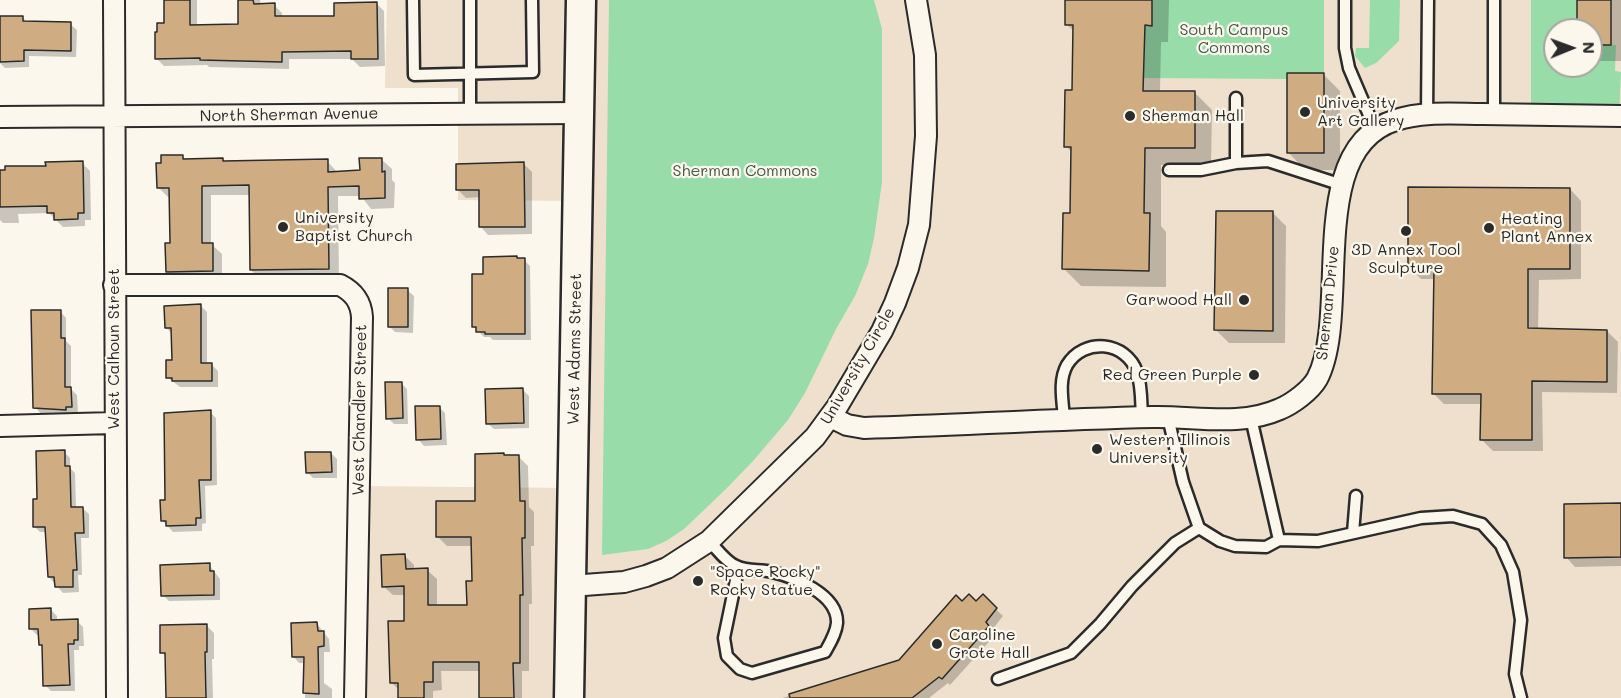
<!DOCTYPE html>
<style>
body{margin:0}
#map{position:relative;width:1621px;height:698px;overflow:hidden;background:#fbf7ec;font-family:Mali,sans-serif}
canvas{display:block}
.north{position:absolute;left:1543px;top:18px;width:60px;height:60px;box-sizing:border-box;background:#fbf7ec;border:2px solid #a8a59f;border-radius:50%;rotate:89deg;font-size:16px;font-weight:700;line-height:24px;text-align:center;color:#2b2b2b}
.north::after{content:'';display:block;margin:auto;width:21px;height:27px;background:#2b2b2b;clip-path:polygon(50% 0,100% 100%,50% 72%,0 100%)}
</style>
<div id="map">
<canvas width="1621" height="698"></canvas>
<div class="north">N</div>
</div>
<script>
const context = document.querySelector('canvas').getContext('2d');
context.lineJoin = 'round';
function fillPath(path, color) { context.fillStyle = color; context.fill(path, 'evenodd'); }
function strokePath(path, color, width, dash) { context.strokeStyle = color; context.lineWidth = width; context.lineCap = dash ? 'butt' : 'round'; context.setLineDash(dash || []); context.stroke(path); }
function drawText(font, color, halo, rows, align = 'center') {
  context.font = font + ' Mali,sans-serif'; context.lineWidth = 4.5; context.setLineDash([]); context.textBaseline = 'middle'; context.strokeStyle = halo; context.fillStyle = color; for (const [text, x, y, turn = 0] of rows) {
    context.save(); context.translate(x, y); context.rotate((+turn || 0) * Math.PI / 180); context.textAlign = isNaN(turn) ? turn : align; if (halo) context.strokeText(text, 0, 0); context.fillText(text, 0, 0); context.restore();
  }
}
fillPath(new Path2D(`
 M387 0H1621V698H355L358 486 572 488 577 201 458 200V88H385ZM1555 30H1591V66H1555Z`), '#eee0cc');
fillPath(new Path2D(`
 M609 0H874L882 29V182L874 238 868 264 855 296 836 329 805 393 788 420 753 461 726 489 684 529 666 541 648 549 602 555Z
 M1152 0H1324V73H1287V79L1144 78 1145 25H1152Z
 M1370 0H1400L1399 41 1376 63 1365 68 1355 56 1356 48H1369Z
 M1531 0H1577V30H1555V66H1591V45H1616L1615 71 1621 72 1619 116 1531 115Z`), '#98dda9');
fillPath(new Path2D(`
 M165 0H197V27L240 26 239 0H260L261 5H274L282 13V18L335 17 377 4 384 11 385 66 360 67 352 59H289V69L209 67 207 65 164 66 156 58 166 24Z
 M1067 0H1169L1168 42H1161L1160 92 1195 93 1212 110 1211 165H1161V226L1166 232V287L1081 286 1064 269 1071 214 1072 153 1066 146 1074 92 1075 32 1066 24Z
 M1578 0H1621V61H1595L1591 57V30H1578Z
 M22 17 28 23 70 24 77 30 76 57 29 56V67L5 68 0 63V18Z
 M1323 74 1340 91V170H1305L1288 152Z
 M182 156 186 160H223L226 163 327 161 338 173 361 171 381 159 392 169V180L395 183 394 208 371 209 361 196H338L339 279 261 280 251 270 250 195H211V244L222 254V281H177L167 271 172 245 171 197H168L158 187Z
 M82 163 90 171 91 220H85V226L63 227 49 213 18 214 19 223H3L0 220V172Z
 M524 164 532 172V234L488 235 480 226V197L466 198 458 190Z
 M1570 189 1581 201V279L1539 280 1538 330 1607 331 1618 342 1617 393 1542 392 1543 451H1493L1482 440V404H1444L1433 393 1435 279H1421L1409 267Z
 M1273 213 1286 226 1285 343H1229L1216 330Z
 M524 260 530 266 531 340H493L490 337H484L473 326 484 275Z
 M407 290 414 296 413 333 395 332 389 326Z
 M201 306 207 312V364H211L218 371V387H180L167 377 173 362V334L166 328Z
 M60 311 66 318V341L71 346V389L77 395 78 413H71V416L41 414 35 407Z
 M401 383 407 389 408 424H394L388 418Z
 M523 390 529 396V428L494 429 487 423Z
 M439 407 445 413 447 445 424 446 418 439Z
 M210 412 216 418 217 485 205 486 206 523 202 524V531L173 532 162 520 167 501Z
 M64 452 70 458V468L75 473 76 508H82L89 514V538H81L82 575H78L79 592 63 593 49 577 47 532H40L34 526 38 501Z
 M331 453 337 459V478H313L307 472Z
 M518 456 528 466 529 507 534 512V546H531L532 604H529V671H522V698H480V671H441L442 690 433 691V698H400V691L391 682 406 622V595H393L383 586 405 556 414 565V570H427L437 579V606H468L474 582 473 546H447L437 536 477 503 505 457Z
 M1621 505V566L1575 567 1566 557Z
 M209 565 220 579V600L169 601 163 595Z
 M983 597 1003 616 992 630 996 634 950 685 948 683 929 698H782L900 662 962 603H976Z
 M51 610 57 616V621H77L83 627 84 646H79V650H74L75 691H51L45 685 44 648 40 645V635H37L30 628Z
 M317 624 329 639 330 652H324V683L332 689V698H305V663H299L293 656Z
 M207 626 214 633V659H212L213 698H167L166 657 162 652Z`), '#0003');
const building = new Path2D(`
 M164 0H190V25L238 24V0H253L254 4 275 3V16H334V3L377 2 378 59H351V51L282 52V62L200 60V58L155 59V32H157V23H164Z
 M1065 0H1152V26L1145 25 1143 91H1195V148H1145L1144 213H1150L1149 271 1062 269 1063 213H1070L1071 147H1064L1065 90H1072L1073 25H1065Z
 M1577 0H1611V45H1591V30H1577Z
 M0 16H23V21L71 22V51L24 50V61L0 62Z
 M1287 73H1324V153H1287Z
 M161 155H183V159L223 158V161L328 159V172L360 170 359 158H382V172L385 171V198L359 199V186L328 187 329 269 250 270 249 185 202 186V243H213V271L166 272 165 243H170L169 188H157L156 163H161Z
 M83 161 84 213H78V219L54 220V213H47V206L0 207V170H5V166H46L45 162Z
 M524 162 525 227H479V190H456V164Z
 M1408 187 1570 188V269H1528V328L1607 330V382L1532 381V440H1480L1481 394H1432L1434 269 1408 268Z
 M1216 211H1273V331L1214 330Z
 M517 256V258H525V334H485V332H476V327H472V274H483V257Z
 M388 288H408V327H388Z
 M201 304V363H212V381H172V378H166V360H172L171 328H165L164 306Z
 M31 310H61V338H65V387H71L72 407H66V410L33 408Z
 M385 382H402L403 418 386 419Z
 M523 388 524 423 486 424 485 389Z
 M415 406H440L441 439 416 440Z
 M211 410V480H199L201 518H196V525L166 526V521H161L160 500H165L164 413Z
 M65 450V466H70L71 507H83L84 533H75L77 570H73V587H55L54 577H48L45 527H33V499H37L36 451Z
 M305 452H331L332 472 306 473Z
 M504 453V455H519L520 501H525V538H522L523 595H520V663H513L514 698H479V662H433V682H424V698H398V683H390L388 621H404V586L382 587 381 555 405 554 406 569 428 568V605H467L466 581H472L471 537H436V501H475V454Z
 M1621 503V557L1564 558V504Z
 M210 563V571H214V595L161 596 160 565Z
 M969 594 976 601 983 594 997 608 986 622 989 626 942 679 939 677 912 698H790L789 694 899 660 956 595 962 601Z
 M51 608V620L78 619V640H74V644H68L70 685 43 686 42 645H39L38 629H29V609Z
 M317 622 318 631H324V646L318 647 319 694 303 693 304 657H292L291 623Z
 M207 624V652H205L206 698H166L165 653H160V625Z`);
fillPath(building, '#cfac81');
strokePath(building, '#2b2b2b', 1.5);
const lane = new Path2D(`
 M413 0 414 75 533 72 532 0
 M1345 0V48L1349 68 1375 129
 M1494 0V114
 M1236 98V163L1268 161 1342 185
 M470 113V0
 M1427 115 1428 0
 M1169 170H1201L1236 163
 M1168 417 1183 482 1199 528 1220 541 1235 546 1266 547 1279 540 1318 541 1421 518 1453 516 1482 524 1501 545 1513 572 1521 620 1515 674 1521 698
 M1251 418 1279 540
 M1064 419C1063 402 1058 381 1067 365 1084 337 1126 341 1137 372 1142 386 1141 403 1142 418
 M1353 533 1356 496
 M709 541C717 549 726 562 736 566 748 572 760 569 772 572 794 577 838 594 837 623 836 634 830 643 825 652L752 673 740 669 727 656 724 638 736 580 733 565
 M998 679 1071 653 1100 624 1132 586 1175 543 1199 528`);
const street = new Path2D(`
 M114 0 117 698
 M0 117 579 113
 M114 285H340C354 292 361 302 362 317L355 698
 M831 417 847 425 864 428C960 425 1057 419 1153 417 1195 416 1240 427 1280 409 1292 404 1310 391 1317 379 1352 313 1303 148 1396 120 1423 111 1455 114 1483 114 1529 115 1575 115 1621 116
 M0 426 114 423
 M571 586 624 582 646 576 667 568 709 541 815 437 837 407 882 331 895 303 908 268 919 225 926 136 925 55 916 0`);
const secondary = new Path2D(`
 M569 698 581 0`);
strokePath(lane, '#2b2b2b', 15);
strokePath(street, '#2b2b2b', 24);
strokePath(secondary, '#2b2b2b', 33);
strokePath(lane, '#fbf7ec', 10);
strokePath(street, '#fbf7ec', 20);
strokePath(secondary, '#fbf7ec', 28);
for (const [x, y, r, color] of [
 [1305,112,6,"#2b2b2b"],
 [1130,116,6,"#2b2b2b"],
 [283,227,6,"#2b2b2b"],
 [1489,228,6,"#2b2b2b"],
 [1406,231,6,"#2b2b2b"],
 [1244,300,6,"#2b2b2b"],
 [1254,375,6,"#2b2b2b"],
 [1097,449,6,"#2b2b2b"],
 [698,581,6,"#2b2b2b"],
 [937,644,6,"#2b2b2b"]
]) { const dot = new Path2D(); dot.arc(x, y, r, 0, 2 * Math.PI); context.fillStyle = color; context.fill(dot); strokePath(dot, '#fbf7ec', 2); }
drawText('16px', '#46584a', '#fbf7ec', [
 ["South Campus",1234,30],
 ["Commons",1234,48],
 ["Sherman Commons",745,171]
]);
drawText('16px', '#2b2b2b', '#fbf7ec', [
 ["University",1317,103],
 ["Art Gallery",1317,121],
 ["Sherman Hall",1142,116],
 ["University",295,218],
 ["Baptist Church",295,236],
 ["Heating",1501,219],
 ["Plant Annex",1501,237],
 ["3D Annex Tool",1406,250,"center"],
 ["Sculpture",1406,268,"center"],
 ["Garwood Hall",1232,300,"right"],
 ["Red Green Purple",1242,375,"right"],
 ["Western Illinois",1109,440],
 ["University",1109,458],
 ["\"Space Rocky\"",710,572],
 ["Rocky Statue",710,590],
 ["Caroline",949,635],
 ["Grote Hall",949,653]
], 'left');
drawText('16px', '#2b2b2b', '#fbf7ec', [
 ["North Sherman Avenue",289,115,-1],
 ["Sherman Drive",1328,303,-84],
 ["West Calhoun Street",114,349,-90],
 ["West Adams Street",575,349,-89],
 ["University Circle",858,366,-60],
 ["West Chandler Street",360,410,-89]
]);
</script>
